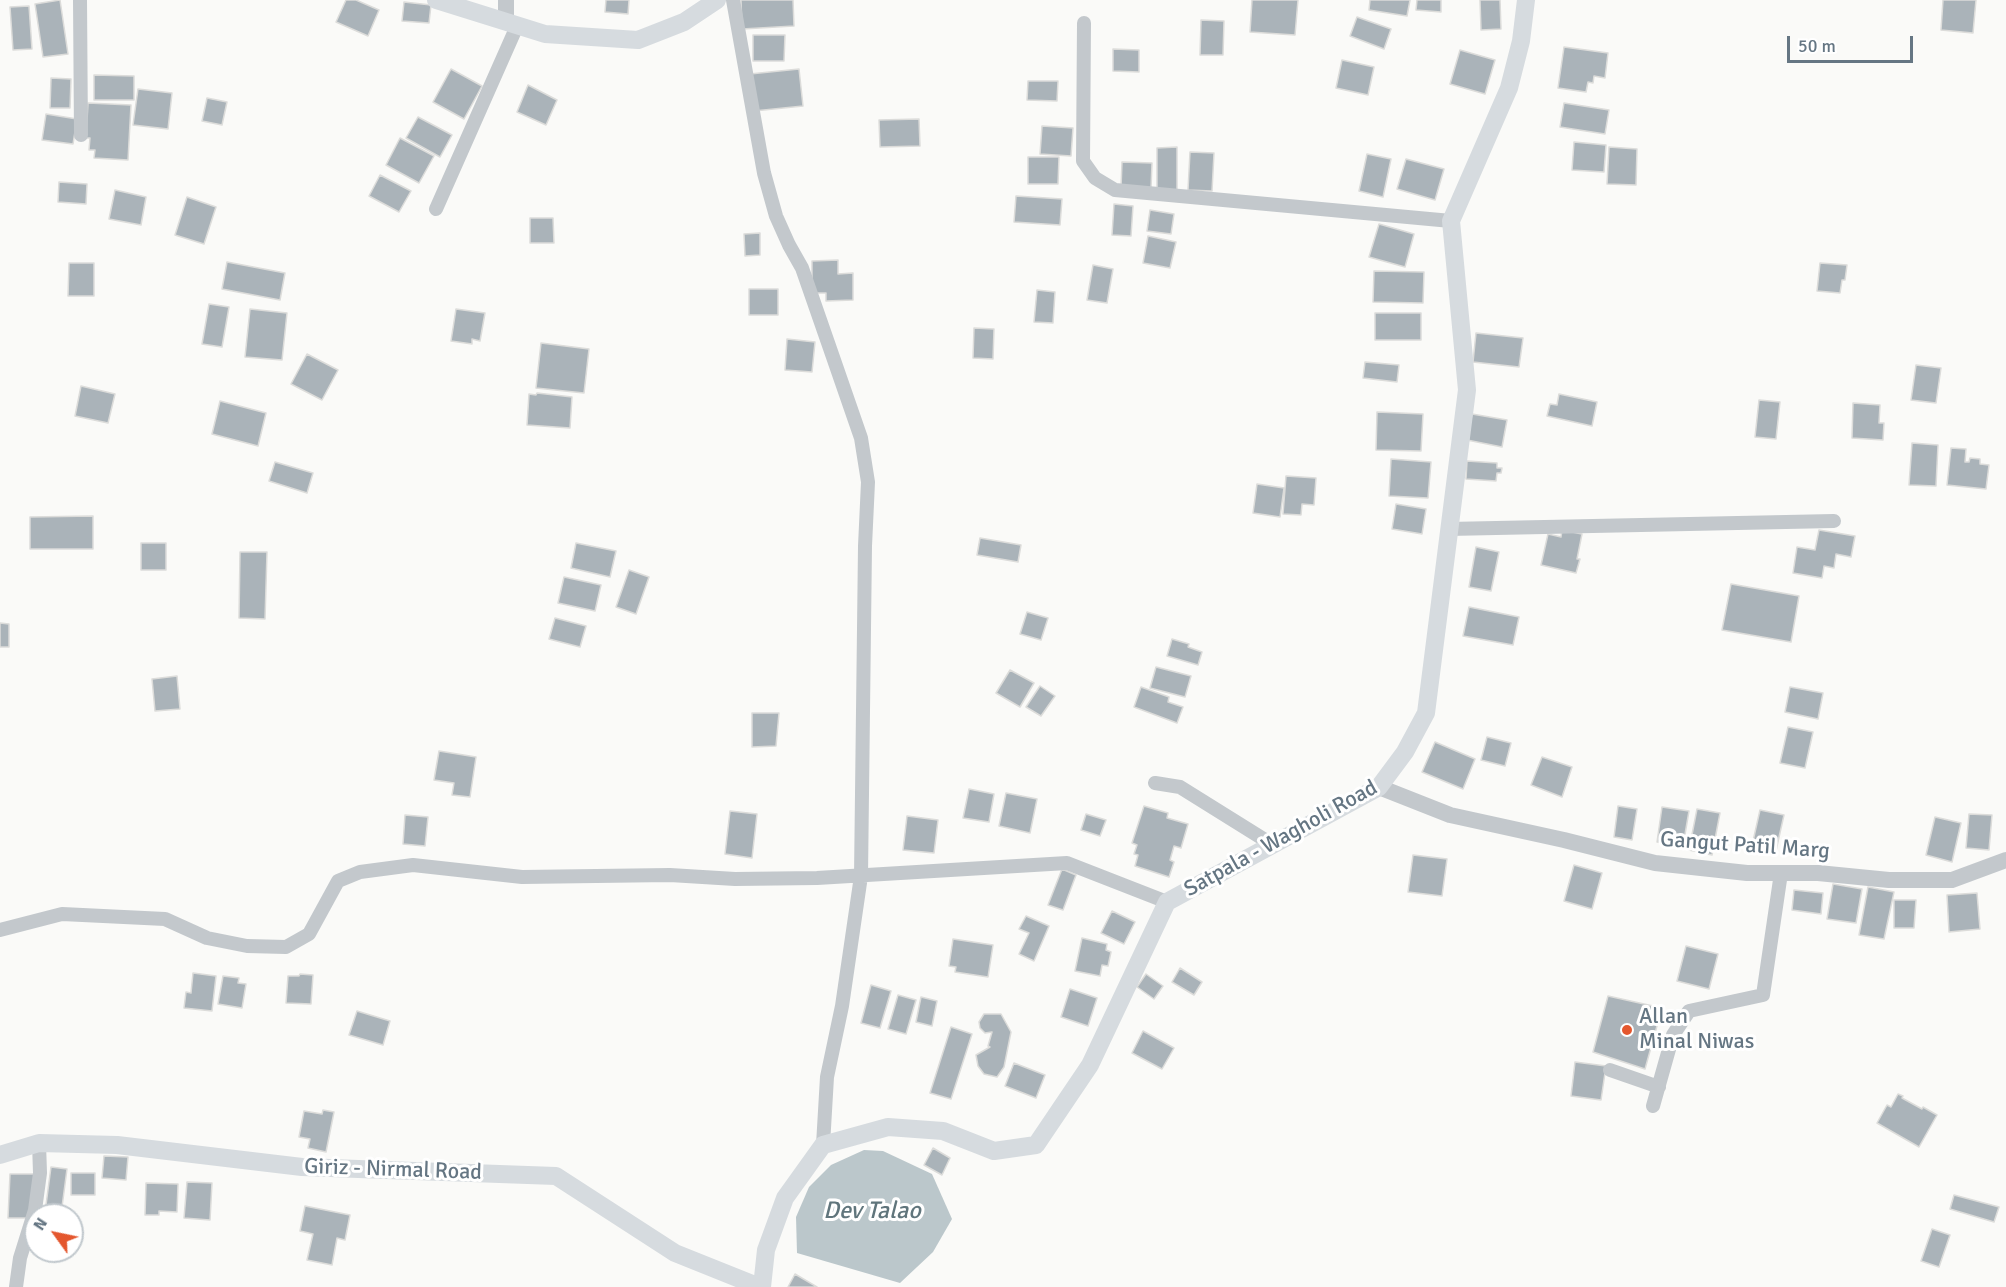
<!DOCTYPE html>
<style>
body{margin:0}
#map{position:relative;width:2006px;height:1287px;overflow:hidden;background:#fafaf8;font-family:Signika,sans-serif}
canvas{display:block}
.north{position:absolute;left:24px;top:1203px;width:60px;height:60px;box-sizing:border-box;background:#fff;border:2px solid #c1c8cd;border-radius:50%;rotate:303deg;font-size:16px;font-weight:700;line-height:24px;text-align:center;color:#657683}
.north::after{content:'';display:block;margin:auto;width:21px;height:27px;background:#e4572e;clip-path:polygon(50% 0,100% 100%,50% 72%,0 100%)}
.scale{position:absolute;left:1787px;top:36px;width:126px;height:27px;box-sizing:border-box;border:3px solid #657683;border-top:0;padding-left:8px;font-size:18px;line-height:21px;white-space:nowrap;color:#657683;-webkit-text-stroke:4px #fff;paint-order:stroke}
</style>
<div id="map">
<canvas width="2006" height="1287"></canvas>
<div class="north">N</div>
<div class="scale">50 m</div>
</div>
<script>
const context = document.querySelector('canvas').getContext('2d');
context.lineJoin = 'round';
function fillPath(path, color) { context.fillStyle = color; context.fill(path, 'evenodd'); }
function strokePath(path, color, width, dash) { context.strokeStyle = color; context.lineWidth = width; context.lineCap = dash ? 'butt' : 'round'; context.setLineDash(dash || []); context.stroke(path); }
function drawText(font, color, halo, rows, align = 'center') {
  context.font = font + ' Signika,sans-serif'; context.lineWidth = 6; context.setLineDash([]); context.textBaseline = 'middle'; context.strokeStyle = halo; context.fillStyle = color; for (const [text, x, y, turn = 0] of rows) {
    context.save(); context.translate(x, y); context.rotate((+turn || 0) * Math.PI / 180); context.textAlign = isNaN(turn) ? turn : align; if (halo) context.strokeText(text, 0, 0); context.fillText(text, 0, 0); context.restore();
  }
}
fillPath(new Path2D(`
 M864 1150 883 1151 932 1174 952 1219 933 1252 900 1283 797 1253 796 1217 809 1187 831 1165Z`), '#bbc7cb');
const building = new Path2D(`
 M60 0 68 54 43 57 35 4Z
 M346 0H356L379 10 368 36 336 22Z
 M606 0H629L628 14 605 12Z
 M741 0H793L794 26 742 29Z
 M1252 0H1298L1295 35 1250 32Z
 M1370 0H1410L1407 16 1369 10Z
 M1417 0H1441V12L1416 10Z
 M1480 0H1500L1501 29 1481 30Z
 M1943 0H1976L1973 33 1941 30Z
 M404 2 431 5 429 23 402 21Z
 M29 6 32 49 13 50 10 7Z
 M1357 17 1391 29 1384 49 1350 36Z
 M1201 20 1224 21 1223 55H1200Z
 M753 35H785L784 61H753Z
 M1564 47 1608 53 1605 78 1594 76 1593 83 1588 82 1586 92 1558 88Z
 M1113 49 1139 50V72L1113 71Z
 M1460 50 1495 60 1485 94 1450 84Z
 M1342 60 1374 67 1368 95 1336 88Z
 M451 69 482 86 464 119 433 102Z
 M799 69 803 106 754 111 750 74Z
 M94 75 134 76V100H94Z
 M51 78 71 79 70 108H50Z
 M1028 81H1058L1057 101 1027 100Z
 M528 85 557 100 546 125 517 112Z
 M138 89 172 93 168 129 133 125Z
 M207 98 227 102 222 125 202 121Z
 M88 103 131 105 128 160 94 158 95 150H89L90 138H86Z
 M1564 103 1609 110 1605 134 1560 127Z
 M46 114 77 119 73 144 42 140Z
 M418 117 452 135 440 157 406 138Z
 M919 119 920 146 880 147 879 120Z
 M1042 126 1073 128 1071 156 1040 154Z
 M400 138 434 156 419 183 386 165Z
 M1574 142 1606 145 1604 172 1572 170Z
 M1177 147V191H1157V148Z
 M1609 147 1637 149 1636 185 1607 184Z
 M1190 152 1214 153 1212 191 1188 190Z
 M1367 154 1391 159 1383 197 1359 191Z
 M1028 157H1059L1058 184H1028Z
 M1406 159 1444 169 1435 200 1397 189Z
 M1122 162 1152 163 1151 189 1121 188Z
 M380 175 411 191 399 212 369 196Z
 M59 182 87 184 86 204 58 202Z
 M115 190 146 197 141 225 109 219Z
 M1016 196 1062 199 1060 225 1014 222Z
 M187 197 216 207 204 244 175 235Z
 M1114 204 1133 206 1131 236 1112 235Z
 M1150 210 1174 214 1171 234 1147 231Z
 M530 218H553L554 243H530Z
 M1379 224 1414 234 1405 267 1369 257Z
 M760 233V255L745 256 744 234Z
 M1148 236 1176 242 1170 268 1143 263Z
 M838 260V274L853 273V300L826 301V293H812V261Z
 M227 262 285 273 280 300 222 289Z
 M69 263H94V296H68Z
 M1820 263 1847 265 1845 280H1842L1840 293 1817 291Z
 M1093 265 1113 269 1107 303 1087 300Z
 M1374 271 1424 272 1423 303 1373 302Z
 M749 289H778V315H749Z
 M1037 290 1055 292 1053 323 1034 322Z
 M209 304 229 307 222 347 202 344Z
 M250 309 287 313 282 360 245 357Z
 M456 309 485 313 480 341 472 339V344L451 341Z
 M1375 313H1421V340H1375Z
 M974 328 994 329 993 359 973 358Z
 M1476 333 1523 338 1519 367 1473 362Z
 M787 339 815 342 812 372 785 370Z
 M541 343 589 349 584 393 536 388Z
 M307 354 338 370 322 400 291 384Z
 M1365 362 1399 365 1397 382 1363 378Z
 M1916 365 1941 368 1936 403 1911 400Z
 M81 386 115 394 108 423 75 416Z
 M537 393 572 397 570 428 527 425 529 394 536 395Z
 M1559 394 1597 402 1592 426 1547 416 1550 404 1557 405Z
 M1759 400 1780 402 1776 439 1755 437Z
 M220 401 266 413 258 446 212 434Z
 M1853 403 1880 405 1879 423H1884L1883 440 1852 438Z
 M1377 412 1423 414 1421 451 1376 450Z
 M1472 414 1507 420 1502 447 1467 440Z
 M1912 443 1938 445 1936 486 1909 485Z
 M1951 448 1966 449 1965 462H1969L1970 458 1980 459V464L1989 465 1986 489 1947 485Z
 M1391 459 1431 462 1428 498 1389 496Z
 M1467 461 1497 463V468H1502L1501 473H1497L1496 481 1466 479Z
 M275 462 313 473 307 493 269 481Z
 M1286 476 1316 478 1314 505 1302 504 1301 515 1283 514Z
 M1257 484 1284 488 1280 517 1253 513Z
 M1396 504 1426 509 1422 534 1392 529Z
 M93 516V549H30V517Z
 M1562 530 1582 534 1577 559H1580L1576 573 1541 565 1548 534 1561 537Z
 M1819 530 1855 536 1851 557 1836 554 1834 568 1824 566 1822 578 1793 573 1797 547 1815 550Z
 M980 538 1021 545 1018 562 977 555Z
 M141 543H166V570H141Z
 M576 543 616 551 610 577 571 568Z
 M1476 547 1499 552 1491 591 1469 587Z
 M240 552H267L265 619 239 618Z
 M629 570 649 577 636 614 616 607Z
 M564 577 601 585 595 611 558 603Z
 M1731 584 1799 596 1791 642 1722 630Z
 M1469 607 1519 617 1513 645 1463 636Z
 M1027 612 1048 618 1041 640 1020 634Z
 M555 618 586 626 580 647 549 639Z
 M0 623 9 624V647H0Z
 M1172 639 1189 644 1188 647 1202 652 1198 665 1167 656Z
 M1156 667 1191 676 1185 697 1150 688Z
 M1010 670 1034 683 1020 707 996 693Z
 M177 676 180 709 155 711 152 679Z
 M1040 686 1055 696 1041 716 1026 707Z
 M1141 687 1169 697 1168 702 1183 707 1177 723 1134 707Z
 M1790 687 1823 693 1818 719 1785 712Z
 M752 713H779L776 746 752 747Z
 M1788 727 1813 732 1805 768 1780 763Z
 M1487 737 1511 743 1505 766 1481 760Z
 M1435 742 1475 759 1463 789 1422 772Z
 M439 751 476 757 470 797 452 795 454 783 434 780Z
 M1542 757 1572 767 1562 797 1531 785Z
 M969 789 994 794 989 822 963 818Z
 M1006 793 1037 799 1030 833 999 826Z
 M1144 806 1168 813 1167 818 1188 824 1181 848 1174 846 1170 860 1174 862 1169 877 1135 866 1138 855 1134 854 1137 845 1132 843Z
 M1618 806 1637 809 1632 840 1614 837Z
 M1662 807 1689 811 1683 846 1657 842Z
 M1697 809 1720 813 1712 855 1689 850Z
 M1760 810 1784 815 1775 855 1751 850Z
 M730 811 757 814 752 858 725 854Z
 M1086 814 1106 820 1100 836 1081 830Z
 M1969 814 1992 815 1989 850 1966 848Z
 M405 815 428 817 425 846 403 844Z
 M907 816 938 820 934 853 903 850Z
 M1935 817 1961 823 1952 862 1926 855Z
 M1413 855 1447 859 1442 896 1408 892Z
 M1574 865 1602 873 1592 909 1564 901Z
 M1062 869 1076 875 1063 910 1048 905Z
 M1833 884 1862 889 1856 923 1827 919Z
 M1868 887 1894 892 1884 939 1859 935Z
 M1794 890 1823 893 1821 914 1792 910Z
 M1977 893 1980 929 1949 932 1947 895Z
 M1894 900H1916L1914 928H1894Z
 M1112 911 1135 922 1124 944 1101 933Z
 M1026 916 1049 926 1034 961 1019 954 1029 933 1019 929Z
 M1082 938 1107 944 1106 950 1111 952 1108 966 1102 965 1100 976 1075 971Z
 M953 939 993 945 988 977 955 972 956 967 949 966Z
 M1686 946 1718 954 1709 989 1677 981Z
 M1180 968 1202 982 1194 995 1172 982Z
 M193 973 216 976 212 1011 184 1008 186 992 191 993Z
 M300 974 313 975 311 1004 286 1003 288 976H299Z
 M1146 974 1163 986 1154 999 1137 987Z
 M223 976 239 978 238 983 246 984 242 1008 218 1004Z
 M871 985 891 991 880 1028 861 1023Z
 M1070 989 1097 998 1088 1026 1061 1017Z
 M898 995 916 1000 906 1034 888 1029Z
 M1608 996 1662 1008 1645 1069 1593 1052Z
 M921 997 937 1001 932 1026 916 1022Z
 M357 1011 390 1021 383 1045 349 1035Z
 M984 1014H1001L1011 1032 1004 1067 997 1077 984 1074 978 1066 976 1055 990 1047 988 1046 992 1032 985 1033 980 1028 979 1022Z
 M951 1027 972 1034 951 1099 930 1093Z
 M1143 1031 1174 1048 1162 1069 1132 1053Z
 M1575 1062 1606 1066 1601 1100 1571 1096Z
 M1014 1063 1045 1075 1036 1098 1005 1086Z
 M1898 1094 1903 1096 1902 1098 1922 1109 1923 1107 1937 1115 1919 1147 1877 1123 1887 1105 1891 1107Z
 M323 1110 334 1112 326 1152 308 1148 310 1139 299 1137 304 1111 322 1114Z
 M933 1148 950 1158 942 1175 924 1165Z
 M104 1156 128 1157 126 1180 102 1178Z
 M51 1167 67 1169 62 1207 46 1205Z
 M71 1173H95V1195H71Z
 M10 1174H34L32 1218H8Z
 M187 1182 212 1183 210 1220 184 1218Z
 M146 1183 178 1184 177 1212 159 1211V1215H145Z
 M1954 1195 1999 1207 1994 1222 1950 1209Z
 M305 1206 350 1215 345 1240 337 1238 332 1265 307 1260 313 1234 300 1231Z
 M1932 1229 1950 1235 1939 1267 1921 1261Z
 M795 1274 817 1287H788Z`);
fillPath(building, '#aab3b9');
strokePath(building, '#dcdcda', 1.5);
strokePath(new Path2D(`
 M80 0 81 135
 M733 0 764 173 776 216 789 245 802 268 834 360 861 438 868 482 865 546 861 876 842 1006 827 1077 823 1145
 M1084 23 1083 161 1095 178 1115 190 1451 221
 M436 209 517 26
 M1448 529 1834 521
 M1155 783 1180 787 1273 845
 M0 930 62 914 165 919 207 938 247 946 286 947 309 934 338 881 360 872 413 865 522 877 670 875 735 879 817 878 1067 863 1167 902
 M1610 1070 1659 1087
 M1653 1106 1673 1035 1689 1011 1763 995 1781 873
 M16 1287 20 1258 35 1210 40 1173 39 1143`), '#c3c8cc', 14);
strokePath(new Path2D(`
 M506 0V22
 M1379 787 1450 815 1564 840 1655 863 1747 873H1818L1889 880H1952L2006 860`), '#c3c8cc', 16);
strokePath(new Path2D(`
 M436 0 545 34 638 40 684 22 717 0
 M0 1155 39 1143 117 1145 302 1167 556 1176 675 1253 760 1287
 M762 1287 766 1250 785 1198 823 1145 888 1127 943 1131 994 1151 1036 1145 1090 1065 1167 902 1379 787 1405 752 1426 713 1467 390 1451 221 1509 88 1521 41 1526 0`), '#d6dbdf', 18);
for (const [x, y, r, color] of [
 [1627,1030,6,"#e4572e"]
]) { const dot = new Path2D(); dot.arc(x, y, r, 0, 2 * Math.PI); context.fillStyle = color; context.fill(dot); strokePath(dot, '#fff', 2); }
drawText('22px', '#657683', '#fff', [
 ["Satpala - Wagholi Road",1281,839,-29],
 ["Gangut Patil Marg",1745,846,4],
 ["Giriz - Nirmal Road",393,1170,2]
]);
drawText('22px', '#657683', '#fff', [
 ["Allan",1639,1017],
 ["Minal Niwas",1639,1042]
], 'left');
drawText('italic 24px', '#60757c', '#fff', [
 ["Dev Talao",872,1212]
]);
</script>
